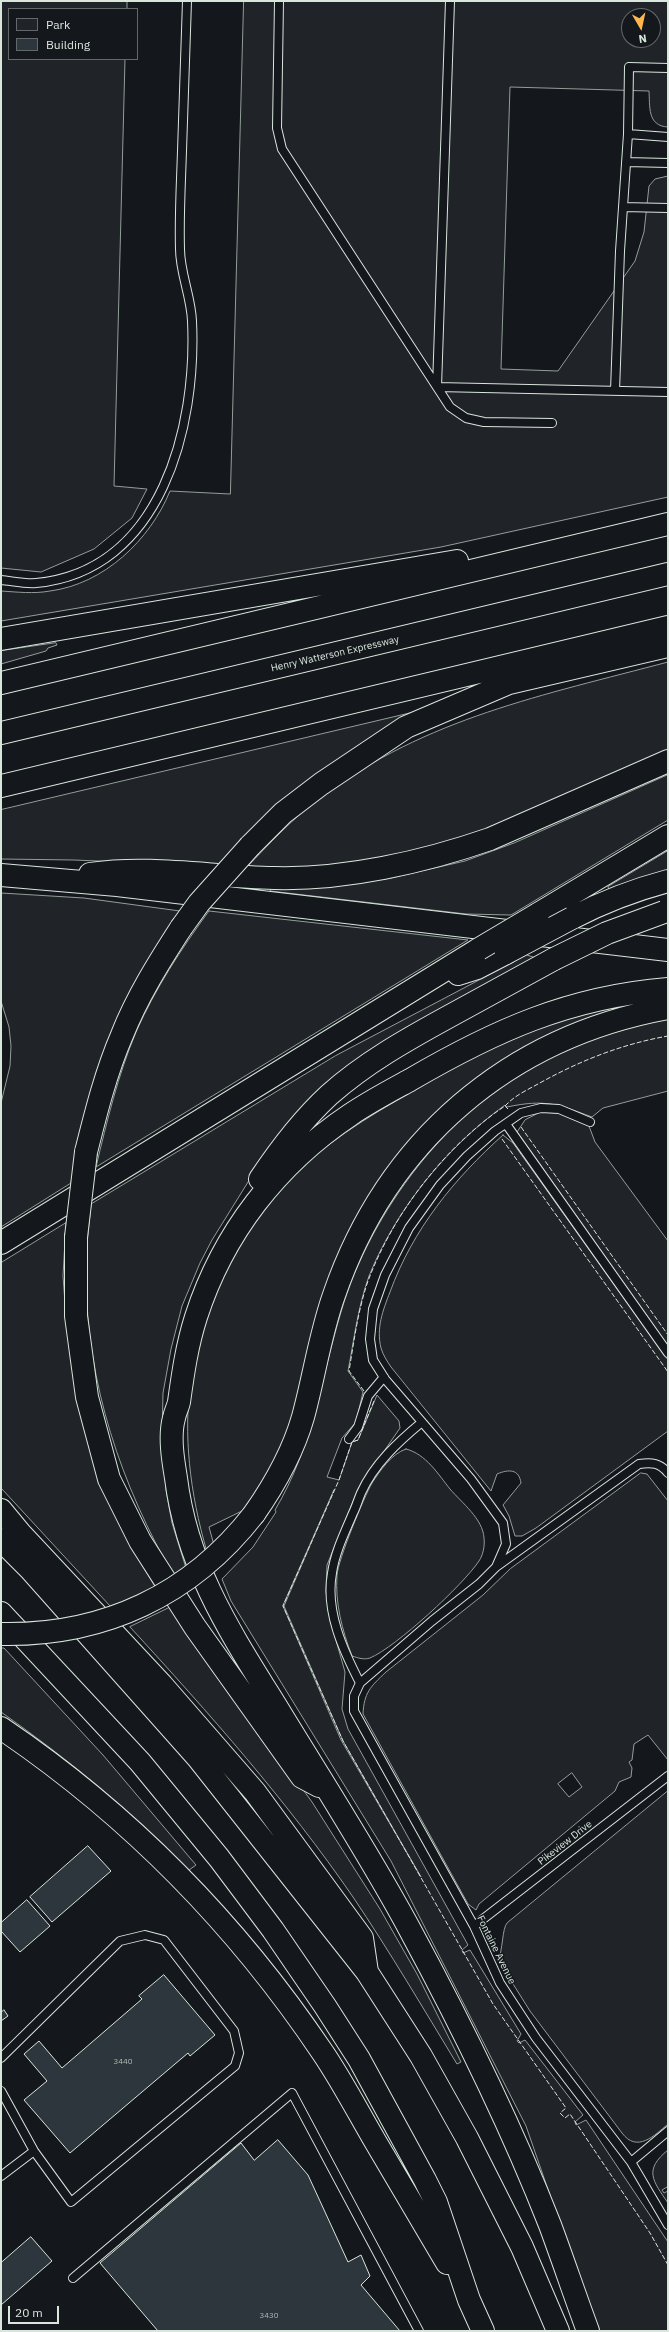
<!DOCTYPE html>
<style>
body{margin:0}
#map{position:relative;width:669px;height:2332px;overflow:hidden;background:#14181c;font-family:"IBM Plex Sans",sans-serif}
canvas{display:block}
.frame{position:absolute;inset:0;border:2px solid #d8e6dc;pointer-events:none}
.legend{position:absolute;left:8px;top:8px;width:130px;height:52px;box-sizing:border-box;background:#14181c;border:1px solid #626a69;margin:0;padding:5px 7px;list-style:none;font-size:12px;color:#d8e6dc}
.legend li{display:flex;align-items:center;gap:8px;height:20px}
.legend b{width:20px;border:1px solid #626a69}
.north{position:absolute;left:621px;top:8px;width:40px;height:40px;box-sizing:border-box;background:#14181c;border:1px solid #626a69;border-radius:50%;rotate:171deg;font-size:11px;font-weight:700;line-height:16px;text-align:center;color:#d8e6dc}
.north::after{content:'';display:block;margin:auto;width:14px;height:18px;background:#ffb74d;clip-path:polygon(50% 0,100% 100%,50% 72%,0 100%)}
.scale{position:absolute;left:8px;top:2306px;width:51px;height:18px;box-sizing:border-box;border:2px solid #d8e6dc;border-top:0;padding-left:5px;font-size:12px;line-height:14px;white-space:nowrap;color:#d8e6dc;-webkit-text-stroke:3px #14181c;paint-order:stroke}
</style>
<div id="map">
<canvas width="669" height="2332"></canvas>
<div class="frame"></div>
<ul class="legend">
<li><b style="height:11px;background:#202428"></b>Park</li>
<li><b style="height:11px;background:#2c363c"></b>Building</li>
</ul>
<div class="north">N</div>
<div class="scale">20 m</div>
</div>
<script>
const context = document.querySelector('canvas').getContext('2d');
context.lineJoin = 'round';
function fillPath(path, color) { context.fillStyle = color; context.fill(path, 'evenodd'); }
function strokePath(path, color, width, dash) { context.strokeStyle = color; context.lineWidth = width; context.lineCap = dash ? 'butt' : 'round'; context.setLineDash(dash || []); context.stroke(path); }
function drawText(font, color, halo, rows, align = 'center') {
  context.font = font + ' "IBM Plex Sans",sans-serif'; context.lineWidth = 3; context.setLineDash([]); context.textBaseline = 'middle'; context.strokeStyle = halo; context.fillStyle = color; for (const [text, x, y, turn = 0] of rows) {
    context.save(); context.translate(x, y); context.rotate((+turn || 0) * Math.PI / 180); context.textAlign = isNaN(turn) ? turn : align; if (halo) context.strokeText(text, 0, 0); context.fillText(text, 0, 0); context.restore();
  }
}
const green = new Path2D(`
 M1 1H127V9H9V59H125L114 486 147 489 132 518 94 549 41 572 1 568Z
 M244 1H668V127C647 126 650 106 649 91L510 87 501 369 558 371 635 261 644 232 649 186 655 179 668 176V497L441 547 1 621V591C17 592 34 594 50 591 104 584 150 540 170 491L230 494ZM629 16H653V40H629Z
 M56 643 57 645 48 648 46 651 1 664V651Z
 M668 662V753L484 833 367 862 292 869 246 868C270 843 293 818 321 797 426 718 544 695 668 662Z
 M423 710 238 845 216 866 74 860 1 859V810Z
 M668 775V820L511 915 466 914 270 891 271 888 345 885 391 878 465 861 514 843Z
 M668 851V871L609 889 608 887Z
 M1 893 84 898 180 911C122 995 85 1081 71 1183L1 1227V1103L10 1066 11 1046 9 1027 1 1001Z
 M209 911 468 940 96 1167C107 1121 118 1075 136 1032 155 989 181 949 209 911Z
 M527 955 536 958 407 1029 253 1174 212 1240 200 1263 182 1306 171 1349 163 1393 162 1437 166 1490 172 1523 186 1568 174 1577C121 1484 87 1385 86 1277 85 1253 89 1228 91 1204L335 1056Z
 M631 1003V1007L608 1013 401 1153 285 1444 244 1510 209 1527 214 1545 207 1552C172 1432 182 1322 257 1219 265 1208 273 1194 283 1184 322 1145 367 1117 415 1090 450 1069 486 1049 524 1033 558 1018 595 1011 631 1003Z
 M668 1017V1091L603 1108 592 1117C557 1104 545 1099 507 1107L505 1105C447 1147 396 1209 369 1276 358 1306 354 1340 348 1371L363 1392 356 1422 342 1438 327 1477 339 1480 352 1442 358 1440 377 1395 399 1421 400 1428 358 1489 327 1565 326 1592 330 1619 345 1672 342 1709 348 1729 468 1945 462 1950 463 1953 470 1950 521 2034 517 2041 519 2043 525 2040 583 2115 575 2122 576 2125 586 2120 668 2242V2331H597L526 2126 391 1861 231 1601 222 1579 253 1547 276 1512 275 1510C313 1446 320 1382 341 1312 370 1212 449 1108 544 1060 584 1040 624 1029 668 1017ZM334 1490 284 1606 343 1741 421 1877 341 1740 283 1606Z
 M541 1112 559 1113 589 1126 595 1142 668 1241V1346L517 1132 525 1120Z
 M503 1135 513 1143 668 1360V1431L536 1528 522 1536H515L509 1516 503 1505 521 1483C519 1469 509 1469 497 1474L491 1491 391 1367C387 1361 383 1355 381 1348 376 1328 383 1310 390 1292 413 1229 454 1179 503 1135Z
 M66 1223 63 1276 65 1303 116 1514 134 1552 156 1588 111 1607 1 1488V1263Z
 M406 1449C426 1454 438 1474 450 1489 462 1503 483 1519 484 1538 485 1546 483 1555 479 1561 463 1585 396 1647 370 1658 364 1660 358 1658 352 1656 342 1630 335 1603 337 1575 338 1560 364 1497 372 1483 380 1471 391 1454 406 1449Z
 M641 1473 647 1474 668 1501V1760L648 1735 634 1744 632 1760 629 1762 632 1768 631 1777 619 1782 615 1791 479 1904 476 1910 468 1904 363 1714C364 1693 370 1687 386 1672L483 1595 510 1569ZM572 1773 582 1787 569 1797 558 1784Z
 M171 1607 312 1802 380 1909 417 1974 461 2062 457 2064C423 2008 390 1952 353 1897 287 1801 209 1713 130 1627Z
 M1 1648H4L103 1755 196 1865 189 1870C132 1812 68 1759 1 1712Z
 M668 1791V2124C654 2136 637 2153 622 2133L530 2011 498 1960C503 1951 502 1928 507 1923Z
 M668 2150V2189L667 2187 662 2190 664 2193 668 2191V2203C653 2181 643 2170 668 2150Z`);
fillPath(green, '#202428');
strokePath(green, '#939e99', 1);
const building = new Path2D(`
 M88 1846 111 1871 52 1922 30 1897Z
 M27 1900 50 1926 20 1952 1 1931V1923Z
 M164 1975 215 2035 190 2056 188 2053 70 2153 24 2100 47 2081 24 2054 39 2041 62 2068 142 1999 139 1996Z
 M4 2010 8 2016 1 2021V2013Z
 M278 2140 308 2175 348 2262 361 2255 370 2276 361 2285 400 2331H158L100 2263 241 2143 254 2160Z
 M31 2237 52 2261 1 2305V2263Z`);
fillPath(building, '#2c363c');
strokePath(building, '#d8e6dc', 1);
const service = new Path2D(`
 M279 1 277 128 282 149 450 407 466 418 484 422 552 423
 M450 1 437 387 668 392
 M628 134 668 137
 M626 162 668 163
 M623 207 668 208
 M615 391 620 251 628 134 629 67 668 68
 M1 580C12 581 25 584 36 583 162 571 197 426 192 321 191 296 180 273 180 249 179 216 181 183 182 151 184 101 185 51 187 1
 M590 1122 559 1109 541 1108 521 1113 495 1131 467 1156 440 1185 409 1228 385 1275 373 1309 370 1339 373 1360 385 1379 471 1479 503 1523 506 1544 496 1567 479 1584 432 1621 360 1683 354 1696V1711L474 1926 500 1983 536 2038 631 2162 668 2225
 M506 1124 668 1353
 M349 1439 358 1427 368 1396 384 1377
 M496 1567 639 1464C652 1462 660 1463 668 1473
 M360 1683C343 1650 325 1611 332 1573 335 1552 345 1532 353 1513 356 1507 358 1500 361 1493 374 1464 398 1442 422 1422
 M474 1926 668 1776
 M1 2058 120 1941 145 1935 164 1940 234 2031 239 2053 235 2066 71 2202 34 2151 1 2091
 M631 2162 668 2131
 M1 2176 34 2151
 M73 2278 292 2093 419 2331`);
const motorway = new Path2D(`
 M1 639 457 561
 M1 683 668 524
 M1 733 668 574
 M1 786 668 627
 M250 846 283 813 321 784 406 727 509 683 668 646
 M90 874C150 865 213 877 274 878 344 880 424 862 490 839L668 761
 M1 875 117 885 668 950
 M538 914 668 836
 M572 918C603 902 634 890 668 881
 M458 974 477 968 506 953
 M86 1152C96 1112 106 1072 122 1035 137 997 159 962 181 928
 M260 1179C280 1149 302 1120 329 1095 365 1063 406 1040 448 1017 483 998 518 979 554 959
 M76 1237V1316L87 1397 109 1479 140 1541 195 1627 302 1777 319 1786
 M1 1243 479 949
 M1 1510 20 1533 162 1685 255 1792 362 1938 367 1972
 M254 1514C275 1484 293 1452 303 1417 314 1377 320 1334 334 1295 387 1141 508 1037 668 1008
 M1 1540 30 1569 198 1758 367 1972 421 2056 467 2138 522 2247 558 2331
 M1 1613 140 1762 219 1858 273 1930 325 2006 359 2059 425 2180 436 2202 469 2300 483 2331
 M1 1728C128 1814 237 1925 323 2053 342 2081 358 2112 375 2141 399 2182 423 2223 447 2263
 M588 2331C575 2296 563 2260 550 2225 510 2123 461 2024 409 1928 368 1852 321 1780 276 1706 230 1632 187 1567 176 1478 173 1460 169 1436 174 1418 175 1412 178 1407 179 1402 183 1373 187 1345 196 1317 223 1233 277 1164 350 1115 369 1102 390 1091 410 1080 494 1031 569 997 668 989`);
strokePath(service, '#d8e6dc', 10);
strokePath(motorway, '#d8e6dc', 24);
strokePath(service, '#14181c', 8);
strokePath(motorway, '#14181c', 22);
const motorwayBridge = new Path2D(`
 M181 928 199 903 250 846
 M479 949 538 914
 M506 953 572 918
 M554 959 607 933 664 912
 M76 1237 86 1152
 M1 1634C104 1636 191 1595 254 1514`);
strokePath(motorwayBridge, '#d8e6dc', 24, []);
strokePath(motorwayBridge, '#14181c', 22);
strokePath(new Path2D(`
 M505 1106C514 1096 527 1090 538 1084 579 1061 622 1044 668 1036
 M521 1127 668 1335
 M502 1139 668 1372
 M364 1391 349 1371C354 1341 358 1310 368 1281 393 1214 445 1146 505 1106L508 1109
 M374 1401 358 1440 352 1442 339 1480 283 1606 343 1741 493 2004 566 2108 560 2113 565 2118 570 2114 650 2233 668 2265`), '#d8e6dc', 1, [5, 2]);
drawText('8px', '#adbab4', null, [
 ["3440",123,2062],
 ["3430",269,2316]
]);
drawText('10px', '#d8e6dc', '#14181c', [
 ["Henry Watterson Expressway",335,654,-13],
 ["Pikeview Drive",565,1843,-38],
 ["Fontaine Avenue",496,1950,64]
]);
</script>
